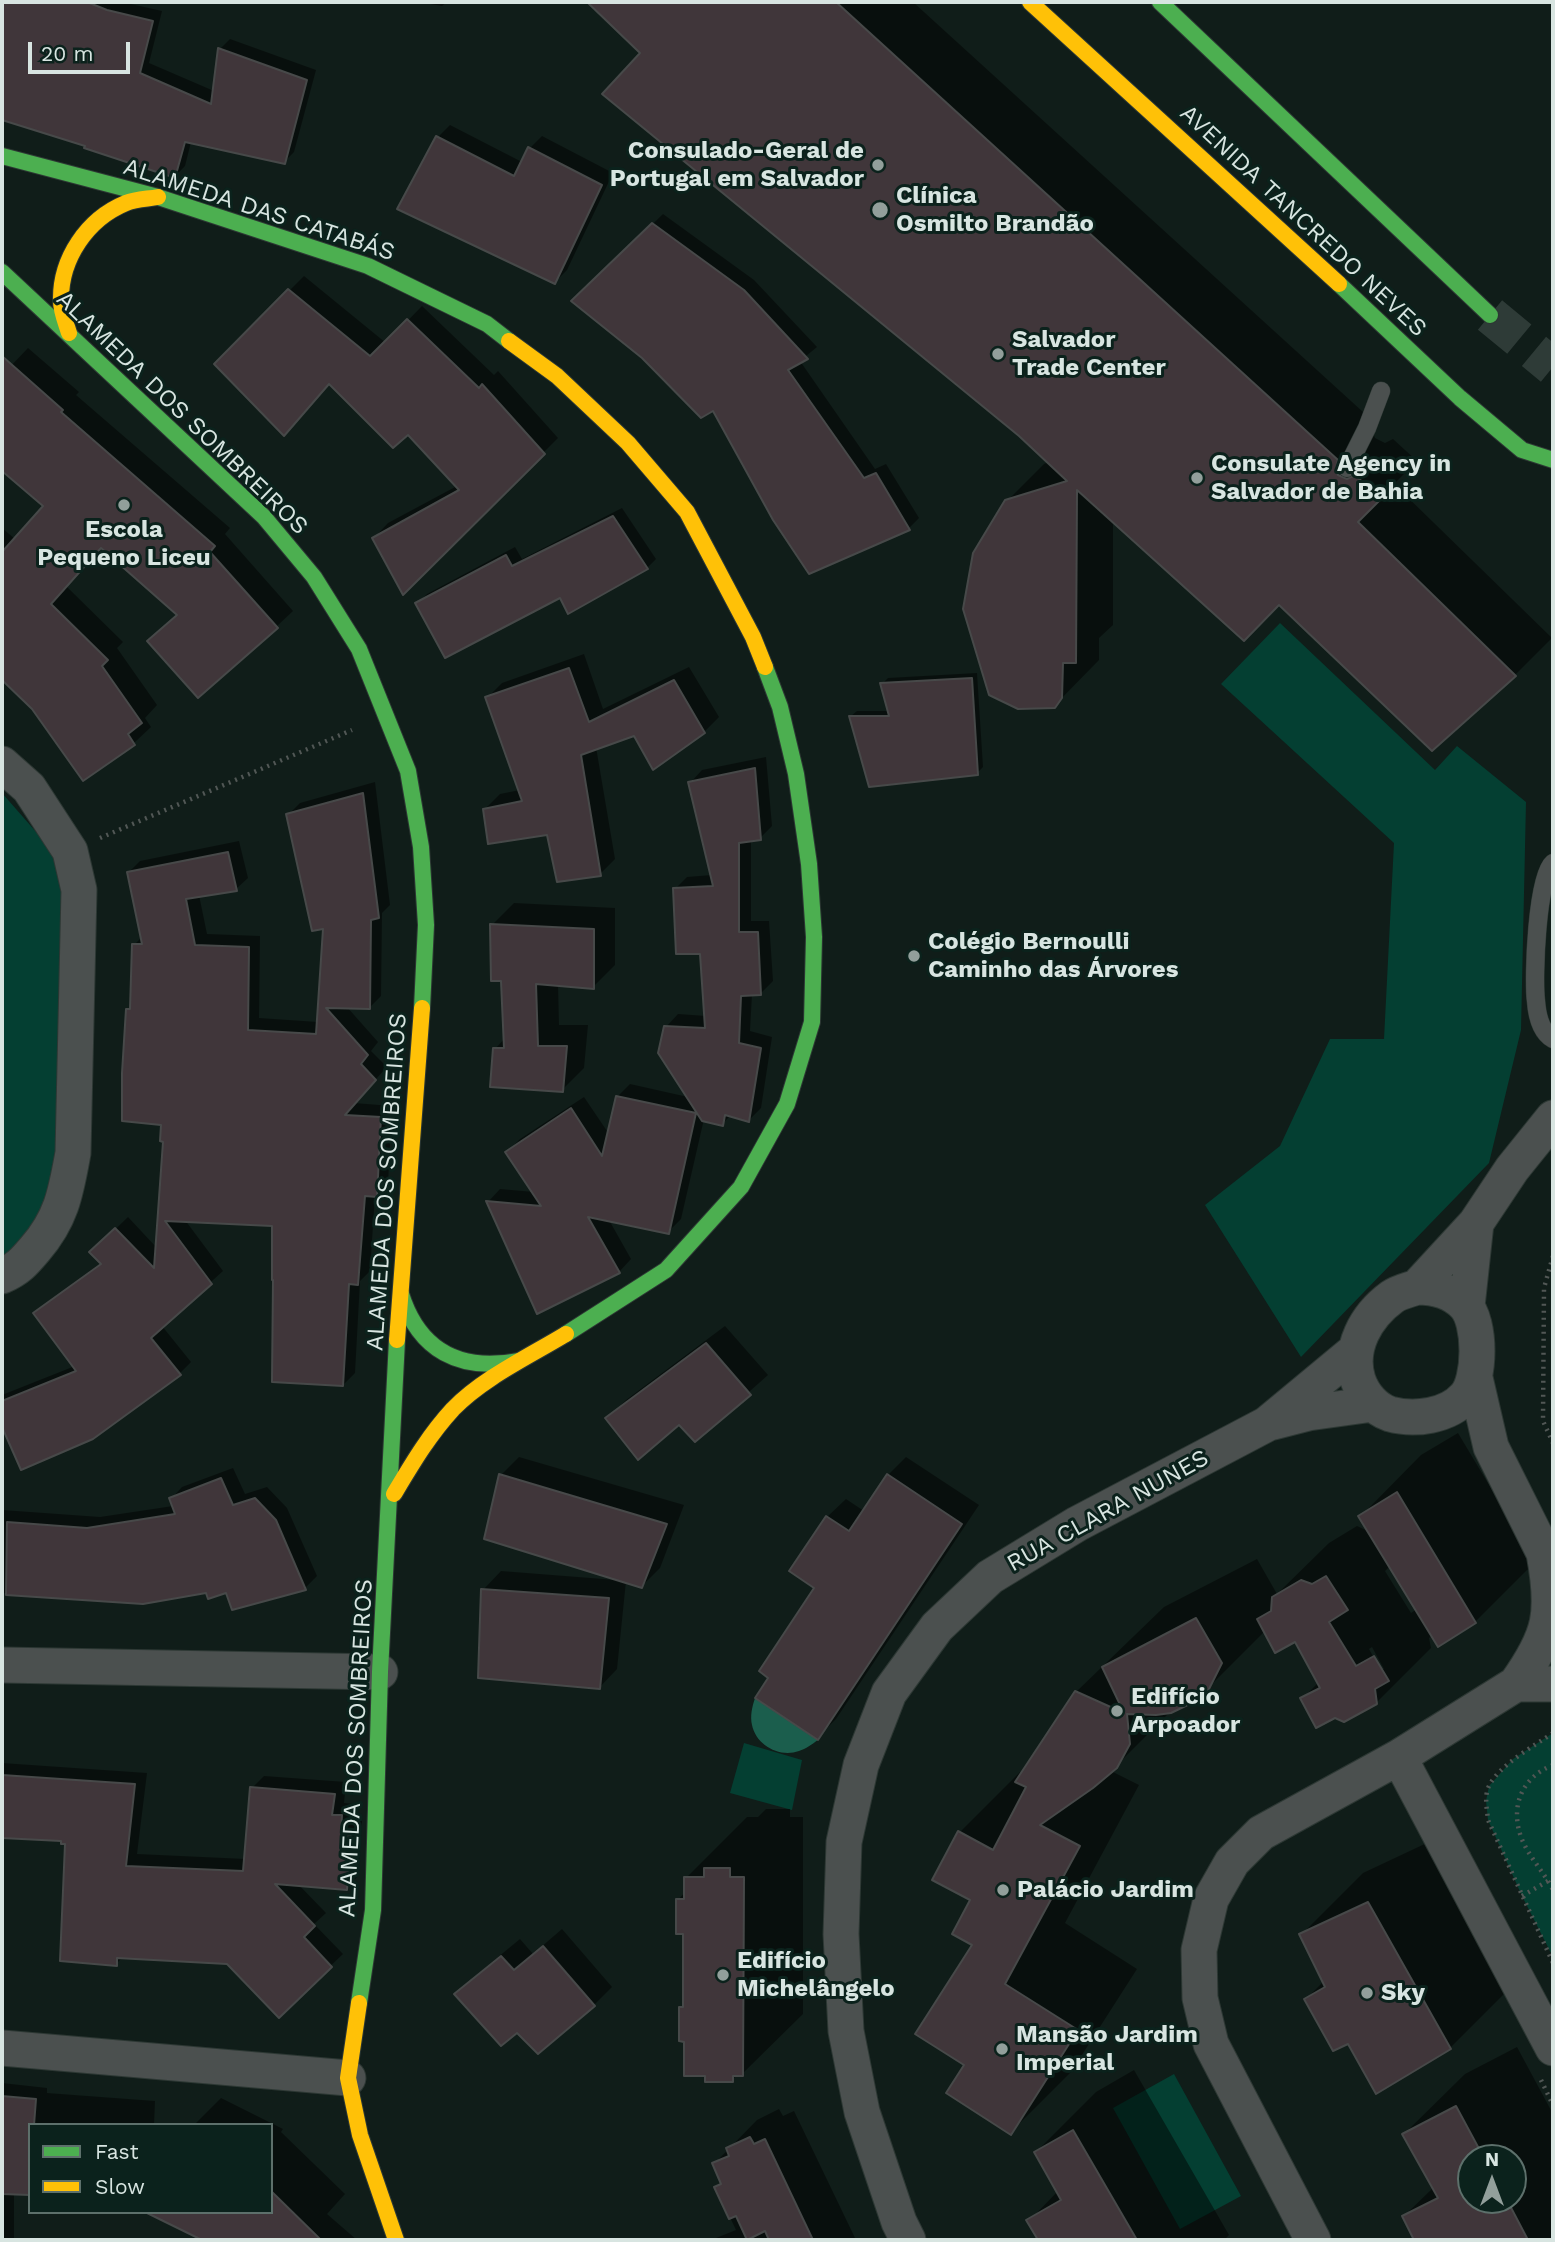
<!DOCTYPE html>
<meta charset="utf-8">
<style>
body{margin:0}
#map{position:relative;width:1555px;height:2242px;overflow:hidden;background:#101d19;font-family:"Work Sans",sans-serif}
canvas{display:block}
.frame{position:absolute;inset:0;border:4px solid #d8e5e1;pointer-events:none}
.legend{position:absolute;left:28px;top:2123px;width:245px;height:91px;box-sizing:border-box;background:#0b221c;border:2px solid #5d706b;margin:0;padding:9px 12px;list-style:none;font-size:21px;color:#d8e5e1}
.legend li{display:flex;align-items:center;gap:14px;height:35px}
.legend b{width:35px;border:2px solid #5d706b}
.north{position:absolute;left:1457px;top:2144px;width:70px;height:70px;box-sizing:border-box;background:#0b221c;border:2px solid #5d706b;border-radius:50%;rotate:0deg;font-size:19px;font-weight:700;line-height:28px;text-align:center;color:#d8e5e1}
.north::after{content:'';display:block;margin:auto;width:24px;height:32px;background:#929f9b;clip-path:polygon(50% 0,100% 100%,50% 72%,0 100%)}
.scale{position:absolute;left:28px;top:42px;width:102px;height:32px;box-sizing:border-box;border:4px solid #d8e5e1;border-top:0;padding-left:9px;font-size:21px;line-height:24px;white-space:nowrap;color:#d8e5e1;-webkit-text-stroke:5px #0b221c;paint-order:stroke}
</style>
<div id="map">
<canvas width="1555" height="2242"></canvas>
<div class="frame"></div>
<ul class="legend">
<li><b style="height:9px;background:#4caf50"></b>Fast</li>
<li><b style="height:9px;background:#ffc107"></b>Slow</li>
</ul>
<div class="north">N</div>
<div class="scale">20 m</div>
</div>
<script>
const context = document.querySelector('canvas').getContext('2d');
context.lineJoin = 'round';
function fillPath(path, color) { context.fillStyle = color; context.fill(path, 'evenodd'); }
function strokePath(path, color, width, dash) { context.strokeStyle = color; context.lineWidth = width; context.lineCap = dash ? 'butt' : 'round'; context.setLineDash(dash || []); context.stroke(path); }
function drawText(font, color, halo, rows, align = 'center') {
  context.font = font + ' "Work Sans",sans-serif'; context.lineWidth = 6; context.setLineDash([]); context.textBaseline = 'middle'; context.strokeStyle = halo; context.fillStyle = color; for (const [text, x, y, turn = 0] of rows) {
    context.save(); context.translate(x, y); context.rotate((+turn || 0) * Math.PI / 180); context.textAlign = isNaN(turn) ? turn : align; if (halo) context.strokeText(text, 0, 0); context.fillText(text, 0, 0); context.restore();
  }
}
fillPath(new Path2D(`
 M1280 623 1435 770 1457 746 1526 802 1521 1030 1489 1163 1301 1357 1205 1205 1280 1146 1330 1039H1384L1394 843 1221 684Z
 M2 793 65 865 61 1195 2 1266Z
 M1553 1733V1957L1522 1896 1488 1820 1486 1801 1489 1786 1513 1759Z
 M744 1743 802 1760 792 1810 730 1793Z
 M1174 2074 1241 2196 1180 2229 1113 2108Z`), '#043f32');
fillPath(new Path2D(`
 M755 1698 818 1740C812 1744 806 1749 799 1751 779 1758 756 1745 752 1725 750 1716 752 1707 755 1698Z`), '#1b5e4d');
fillPath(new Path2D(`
 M2 2H122L162 11 149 63 214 91 220 49 230 39 316 70 294 152 284 162 191 142 185 166 175 176 87 145 2 119Z
 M419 2H447L442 6Z
 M590 2H913L1374 422 1372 430 1375 438 1385 443 1393 439 1417 461 1394 484 1552 638 1515 675 1280 603 1113 520V625L1099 638V660L1054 706 1007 501 1044 464 1049 462Z
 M450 125 522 162 530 148 542 136 613 173 567 270 555 282 438 137Z
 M663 214 754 280 817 347 800 361 875 469 886 464 919 518 909 528 810 572 714 409 643 357 574 301Z
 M304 276 386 343 422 306 494 375 498 371 558 438 404 592 374 538 388 523 457 486 409 432 330 383 216 364Z
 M28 348 79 392 76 395 230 528 225 534 293 611 276 627 179 614 102 546 66 586 123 642 117 648 157 705 145 718 151 727 134 743 84 779 34 708 4 680 2 682V528L15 539 45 506 2 469V366L7 370Z
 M622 508 656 559 647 568 569 611 560 596 418 603 427 594 515 547 522 559Z
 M584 654 603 709 689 667 719 717 704 732 653 768 634 734 596 747 615 859 600 874 548 833 485 809 500 794 520 790 487 698 502 683Z
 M977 673 983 767 977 773 851 716 857 711H890L882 684 888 678Z
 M766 757 772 826 760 838 751 840V921H769L773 981 761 993 752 994 750 1031 772 1037 761 1108 749 1120 731 1115 722 1124 704 1119 681 1219 668 1232 609 1220 631 1259 619 1272 488 1202 500 1189 534 1192 507 1152 520 1139 584 1097 609 1134 617 1097 630 1084 688 1097 666 1027 678 1014 706 1016 701 952 675 889 687 877 712 875 690 783 702 770Z
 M375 782 390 905 382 913 381 996 369 1008 347 1007 378 1042 371 1051 387 1067 354 1103 392 1106 388 1184 375 1195 370 1271 360 1281 355 1373 343 1385 273 1224 185 1220 223 1271 162 1326 191 1362 180 1373 92 1437 2 1435V1395L75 1366 35 1313 47 1302 102 1262 92 1252 128 1217 157 1248 165 1140 163 1123 128 1010 131 1006 134 945 142 937 128 873 140 861 239 841 248 878 236 889 199 895 207 934 260 936 259 1018 318 1022 325 927 288 815 300 803Z
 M514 903 615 908V965L593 987 558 984 559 1025H588L584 1068 562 1090 495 1049 505 1038 503 980 492 925Z
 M725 1326 768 1375 695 1440 680 1423 608 1418 626 1400Z
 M1458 1433 1535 1562 1475 1622 1433 1635 1429 1638 1431 1648 1376 1703 1302 1699 1319 1682 1295 1640 1265 1631 1197 1699 1172 1710 1111 1771 1139 1785 1065 1923 1137 1969 1071 2072 1011 2132 966 2064 975 1945 972 1900 960 1832 1020 1772 1023 1773 1076 1692 1164 1607 1257 1559 1277 1594 1329 1543 1357 1526 1370 1532 1361 1516 1421 1455ZM1391 1565 1417 1609 1411 1613 1385 1571ZM1372 1647 1384 1669H1380L1369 1649Z
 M519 1457 684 1505 660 1568 642 1586 626 1581 617 1669 599 1688 483 1590 501 1571 616 1580 501 1475Z
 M906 1457 979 1505 836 1719 818 1737 771 1677 816 1588 827 1517 846 1499 864 1511 888 1475Z
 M233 1468 245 1494 267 1487 287 1508 317 1576 305 1588 207 1591 143 1603 2 1593V1510L100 1517 173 1506 171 1499 182 1487Z
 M2 1763 147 1773 137 1854 246 1859 252 1788 264 1776 346 1782 344 1803 354 1804 352 1820 362 1821 358 1876 346 1888 298 1884 326 1913 314 1924 343 1954 279 2015 228 1962 124 1956 116 1964 67 1842 36 1827 2 1823Z
 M766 1809H790V1817H803V2014L742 2074H738L732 2080 681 2008 685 2003V1933L678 1900 686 1891V1878L747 1817H758Z
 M1431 1841 1512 1986 1450 2048 1349 2042 1306 1999 1324 1981 1301 1935 1363 1873Z
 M562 1929 612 1987 594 2005 517 2030 457 1994 475 1976 520 1939 533 1954Z
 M1517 2047 1553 2114V2240H1416L1404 2216 1434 2187 1404 2134 1465 2074ZM1471 2158H1513V2200H1471Z
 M1134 2070 1229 2235 1224 2240H1040L1029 2221 1058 2191 1036 2152 1096 2092Z
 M2 2083 47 2088V2093L155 2101 154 2125H30L14 2193V2240H2Z
 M221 2098 283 2129 281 2132 345 2194 327 2214 357 2240H206L163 2219 271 2212V2125H194Z
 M779 2109 783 2116 794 2111 856 2240H711L736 2230 716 2188 722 2181 714 2164 757 2120Z`), '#0007');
const building = new Path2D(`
 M2 2H87L107 10 153 21 140 73 211 104 218 48 307 80 285 164 185 142 175 178 84 148 85 146 2 120Z
 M587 2H836L1338 460 1336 468 1338 475 1347 479 1355 475 1381 499 1358 522 1516 676 1432 751 1279 605 1244 641 1077 490 1076 663H1063L1062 698 1055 708 1018 709 989 695 963 609 973 553 1005 500 1067 481 1019 436 602 94 640 53Z
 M436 136 514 176 528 147 602 185 555 284 397 209Z
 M652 223 744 290 808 359 788 370 864 478 876 473 910 530 809 574 773 520 713 411 701 418 642 358 571 301Z
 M288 289 370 356 407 319 479 388 482 384 545 454 403 595 372 538 459 490 408 435 393 448 329 384 284 436 214 364Z
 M2 356 63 410 61 412 215 546 210 552 278 628 198 698 147 641 177 615 101 548 51 604 108 660 102 666 142 723 128 734 135 745 83 781 32 709 2 680V552L43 506 2 471Z
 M613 516 648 569 568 614 560 598 445 658 415 603 506 555 512 566Z
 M569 668 589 722 674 680 705 733 653 770 634 736 581 755 601 876 557 882 547 835 488 844 483 809 522 801 485 697Z
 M972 678 978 775 869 787 849 716H889L880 683Z
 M755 768 761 840 739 843V932H758L761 995 741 996 739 1043 761 1048 749 1122 725 1115 723 1126 702 1121 658 1053 664 1026 705 1028 700 954H676L673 888 713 886 688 782Z
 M363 793 379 918 371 920 370 1009 326 1008 368 1055 361 1064 376 1080 345 1115 381 1117 377 1197 365 1196 358 1285 349 1284 343 1386 272 1382 273 1280H272V1226L165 1221 212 1284 151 1338 181 1375 93 1439 21 1470 2 1427V1401L76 1371 33 1313 101 1264 89 1252 115 1228 154 1268 163 1142 160 1141 161 1125 122 1121V1073L126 1009H130L132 944H142L127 872 228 852 237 891 186 899 195 945 249 947 248 1030 316 1034 323 929 312 931 286 814Z
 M490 924 594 929V989L536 984 538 1046H567L563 1092 490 1087 493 1048H504L501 981H491Z
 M616 1096 696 1113 669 1234 588 1217 620 1273 537 1314 486 1201 541 1206 505 1152 571 1108 602 1156Z
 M706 1343 751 1395 695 1442 679 1425 638 1460 605 1418Z
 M499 1474 667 1524 642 1588 484 1539Z
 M887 1474 962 1524 818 1740 755 1698 768 1678 759 1671 814 1588 789 1571 826 1516 849 1531Z
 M221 1478 233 1505 255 1498 276 1520 306 1590 232 1610 226 1593 208 1599 206 1593 143 1604 6 1595 7 1522 87 1528 175 1514 169 1498Z
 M1397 1492 1476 1623 1438 1647 1358 1516Z
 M1326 1576 1348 1610 1329 1622 1356 1666 1374 1656 1389 1681 1375 1689 1377 1704 1344 1722 1335 1718 1316 1728 1300 1698 1320 1688 1295 1642 1275 1653 1257 1619 1271 1611 1272 1597 1301 1580 1312 1584Z
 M481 1589 609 1598 600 1689 478 1678Z
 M1196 1618 1222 1663 1209 1689 1198 1700 1171 1713 1156 1715 1127 1714 1130 1744 1117 1768 1093 1788 1040 1825 1080 1846 1005 1984 1078 2030 1011 2135 946 2093 964 2065 915 2034 972 1945 952 1934 970 1900 932 1880 958 1831 993 1850 1026 1787 1015 1782 1075 1691 1124 1713 1102 1667Z
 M2 1775 135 1784 126 1866 243 1871 250 1787 335 1794 332 1815H342L341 1832H351L347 1890 275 1884 315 1926 304 1937 332 1967 279 2018 227 1964 117 1958V1966L60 1961 65 1844H61V1841L2 1838Z
 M704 1868H730V1877H744L743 2076H733V2082H705V2076H684V2042L679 2041V2007H683V1934H676V1899H684V1877H704Z
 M1368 1902 1451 2049 1376 2094 1348 2044 1333 2051 1304 1999 1325 1987 1299 1934Z
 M543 1946 595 2006 538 2054 517 2033 501 2046 454 1994 501 1956 514 1970Z
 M2 2096 36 2099 34 2125H30V2195L2 2194Z
 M1456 2106 1484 2158H1471V2200H1507L1528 2240H1414L1402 2216 1438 2198 1402 2134Z
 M1073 2130 1137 2240H1038L1026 2220 1061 2200 1034 2152Z
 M750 2137 754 2144 765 2139 813 2240H769L765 2231 747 2240 736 2216 729 2219 714 2187 721 2184 712 2163 729 2156 726 2148Z
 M271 2191 321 2240H202L145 2212H271Z`);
fillPath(building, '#40363a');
strokePath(building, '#474949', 2);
strokePath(new Path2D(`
 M1490 315 1553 367`), '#2e3b37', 38, [38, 19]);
const lane = new Path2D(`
 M1347 468 1367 428 1381 391
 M1553 863C1537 876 1533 978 1536 1001 1537 1015 1541 1032 1553 1039`);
const street = new Path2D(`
 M2 764 29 788 70 851 79 890 73 1153C66 1191 62 1218 35 1249 24 1262 18 1269 2 1276
 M1417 1287C1435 1287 1452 1291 1465 1305 1481 1322 1481 1380 1465 1397 1448 1416 1415 1421 1390 1414 1375 1409 1363 1395 1358 1380 1348 1348 1366 1316 1392 1297 1399 1292 1409 1290 1417 1287Z
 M1417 1287 1476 1223 1512 1169 1553 1118
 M1467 1306 1476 1223
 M1475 1378 1491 1447 1544 1553 1553 1565
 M1273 1422 1308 1413 1373 1404
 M2 1665 380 1672
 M1516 1684C1551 1635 1555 1613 1544 1553
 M1399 1757 1553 2048
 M2 2048 348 2078
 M908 2240 899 2222 862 2112 846 2031 841 1934 844 1842 861 1765 889 1693 937 1627 990 1577 1077 1524 1267 1424 1355 1351
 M1313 2240 1211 2044 1200 1998 1199 1950 1211 1899 1232 1862 1261 1833 1399 1757 1516 1684H1553`);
const fast = new Path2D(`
 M1160 2 1490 315
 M2 156 158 197 368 266 487 324 509 341
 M2 272 264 517 314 577 359 649 408 771 421 847 426 925 422 1008
 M1339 284 1460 398 1522 450 1553 460
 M401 1294C419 1351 460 1372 518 1361
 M566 1334 666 1270 741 1187 787 1104 812 1022 814 937 809 864 796 774 780 707 765 667
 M359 2003 373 1910 380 1672 397 1340`);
const slow = new Path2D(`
 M1030 2 1339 284
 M69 333C66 323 61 312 61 301 60 259 87 219 126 203 136 199 147 199 158 197
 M509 341 557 376 628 443 687 512 753 637 765 667
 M397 1340 422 1008
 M394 1494C412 1464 429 1435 453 1409 483 1378 528 1357 566 1334
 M359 2003 348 2078 360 2135 396 2240`);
strokePath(lane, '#2d3834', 19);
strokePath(street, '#2d3834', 37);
strokePath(fast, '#2d3834', 18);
strokePath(slow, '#2d3834', 18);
strokePath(new Path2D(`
 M100 838 352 730
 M1553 1256 1544 1288 1543 1421 1553 1443
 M1553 1733C1534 1746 1499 1765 1489 1786 1484 1796 1487 1809 1488 1820L1553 1963
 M1553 1765C1522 1777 1510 1806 1521 1837 1528 1856 1544 1872 1553 1890
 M1522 1896 1553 1878
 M1541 2080 1553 2105`), '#515755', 4.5, [2, 5]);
strokePath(lane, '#4b504f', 18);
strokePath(street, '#4b504f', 35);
strokePath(fast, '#4caf50', 16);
strokePath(slow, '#ffc107', 16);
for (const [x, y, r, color] of [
 [878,165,7,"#929f9b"],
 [880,210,9,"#929f9b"],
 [998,354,7,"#929f9b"],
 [1197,478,7,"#929f9b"],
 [124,505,7,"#929f9b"],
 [914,956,7,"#929f9b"],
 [1117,1711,7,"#929f9b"],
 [1003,1890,7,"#929f9b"],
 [723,1975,7,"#929f9b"],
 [1367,1993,7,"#929f9b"],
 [1002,2049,7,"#929f9b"]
]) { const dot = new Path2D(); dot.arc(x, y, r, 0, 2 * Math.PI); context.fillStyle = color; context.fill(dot); strokePath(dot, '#0b221c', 2.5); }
drawText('bold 24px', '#d8e5e1', '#0b221c', [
 ["Consulado-Geral de",864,151,"right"],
 ["Portugal em Salvador",864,179,"right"],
 ["Clínica",896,196],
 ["Osmilto Brandão",896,224],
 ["Salvador",1012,340],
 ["Trade Center",1012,368],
 ["Consulate Agency in",1211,464],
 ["Salvador de Bahia",1211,492],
 ["Escola",124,530,"center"],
 ["Pequeno Liceu",124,558,"center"],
 ["Colégio Bernoulli",928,942],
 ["Caminho das Árvores",928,970],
 ["Edifício",1131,1697],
 ["Arpoador",1131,1725],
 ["Palácio Jardim",1017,1890],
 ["Edifício",737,1961],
 ["Michelângelo",737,1989],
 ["Sky",1381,1993],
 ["Mansão Jardim",1016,2035],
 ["Imperial",1016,2063]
], 'left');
drawText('24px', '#d8e5e1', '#0b221c', [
 ["ALAMEDA DAS CATABÁS",259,210,18],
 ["AVENIDA TANCREDO NEVES",1303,221,43],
 ["ALAMEDA DOS SOMBREIROS",182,413,44],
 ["ALAMEDA DOS SOMBREIROS",387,1182,-86],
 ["RUA CLARA NUNES",1108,1511,-29],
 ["ALAMEDA DOS SOMBREIROS",356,1748,-87]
]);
</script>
